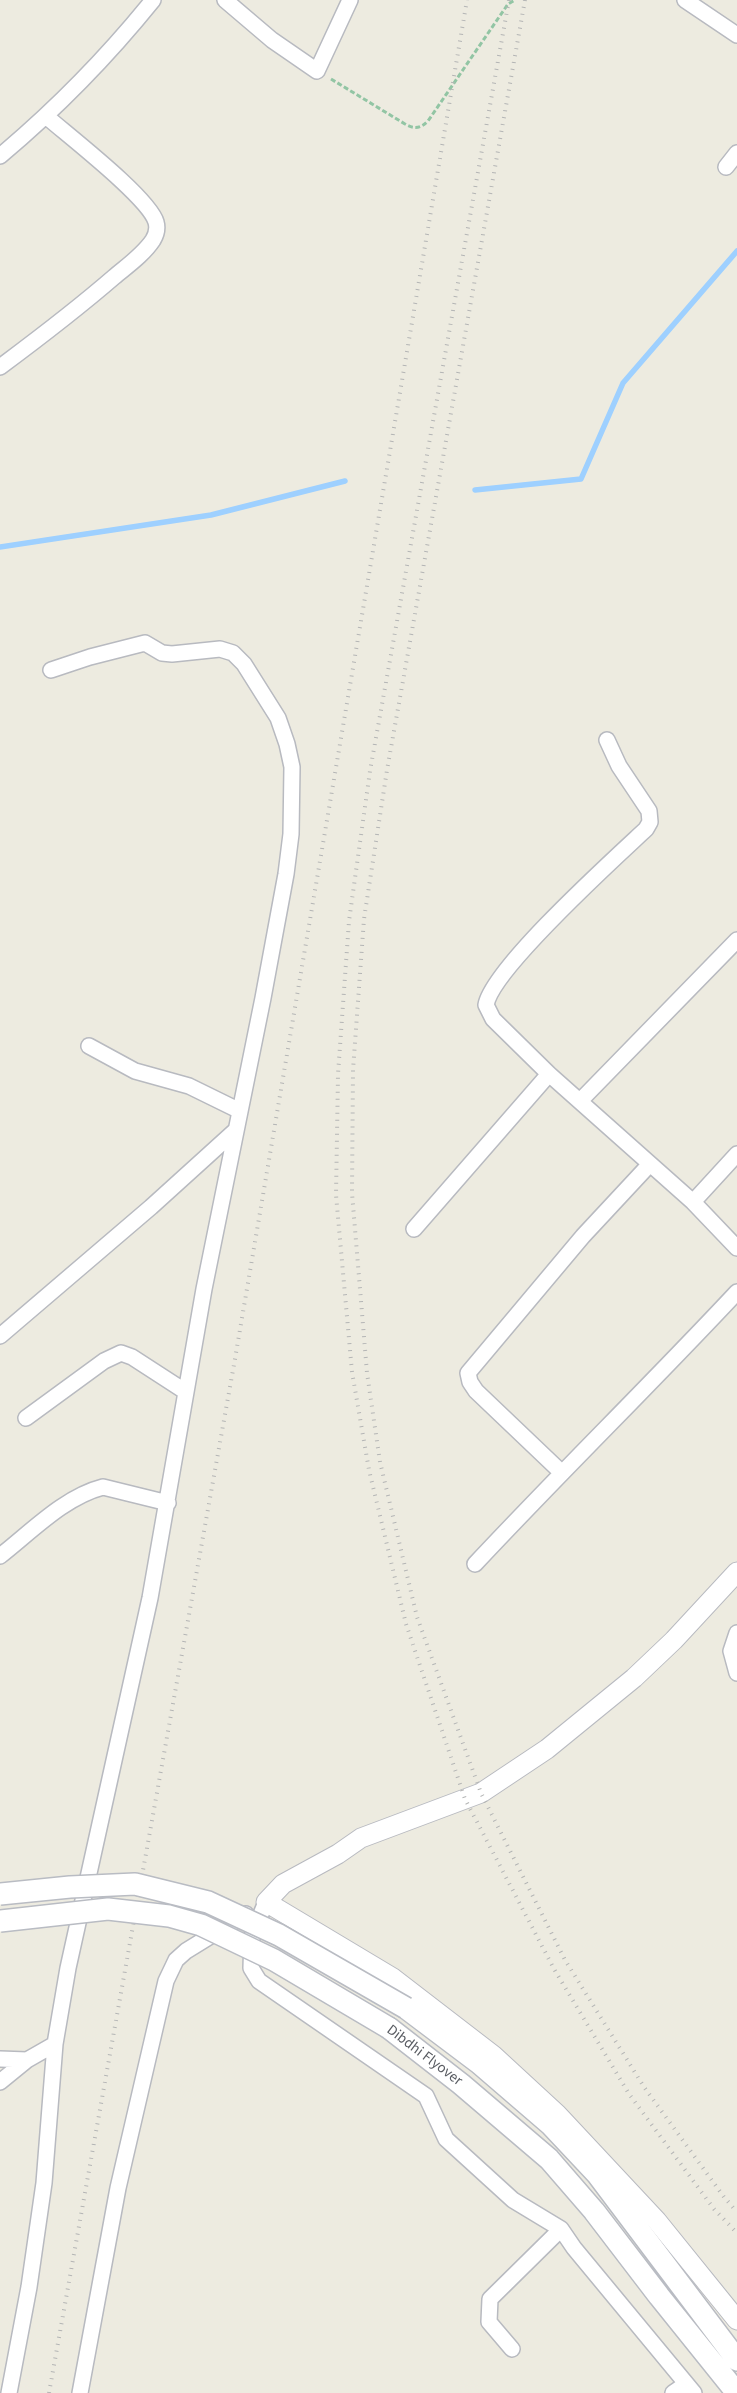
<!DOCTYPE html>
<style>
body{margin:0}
canvas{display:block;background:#edebe0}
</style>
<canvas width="737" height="2393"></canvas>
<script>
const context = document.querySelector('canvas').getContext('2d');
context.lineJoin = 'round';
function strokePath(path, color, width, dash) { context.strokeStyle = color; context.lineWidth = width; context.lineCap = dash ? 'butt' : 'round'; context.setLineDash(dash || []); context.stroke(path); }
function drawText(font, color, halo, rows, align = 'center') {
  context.font = font + ' "Source Sans 3",sans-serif'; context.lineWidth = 4; context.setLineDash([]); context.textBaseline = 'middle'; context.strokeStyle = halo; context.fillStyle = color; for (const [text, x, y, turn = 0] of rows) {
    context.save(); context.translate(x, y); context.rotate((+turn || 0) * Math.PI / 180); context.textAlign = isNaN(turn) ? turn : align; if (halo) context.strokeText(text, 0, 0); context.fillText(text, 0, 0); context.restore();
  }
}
strokePath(new Path2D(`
 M475 490 581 479 623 383 737 251
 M0 547 211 515 345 481`), '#9ed0ff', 5.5);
const minor = new Path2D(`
 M225 0 272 40 317 71 350 0
 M685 0 737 35
 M0 156C56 109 107 57 153 0
 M726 167 737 153
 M0 367C39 338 77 309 114 277 127 266 143 255 153 240 156 235 158 229 156 222 149 198 70 137 47 117
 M607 740 619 766 649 811 650 822 646 829C614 859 492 969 486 1005L493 1019 549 1074 693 1202 737 1248
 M89 1046 135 1071 189 1086 240 1111
 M580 1101 737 940
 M693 1202 737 1154
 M414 1229 549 1074
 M0 1336 151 1207 236 1130
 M26 1418 104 1361 121 1353 132 1357 186 1392
 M561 1472 476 1391 470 1382 468 1373 583 1236 650 1164
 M0 1556C31 1532 64 1497 103 1487L168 1503
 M475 1564C561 1472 651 1384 737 1292
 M737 1633 731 1651 737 1673
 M266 1902 252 1936 251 1968 259 1981 426 2096 446 2139 513 2200 561 2229 574 2248 694 2393
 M0 2059 27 2060
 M0 2082 27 2060 55 2044
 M512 2349 489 2322 490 2299 561 2229
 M9 2393 29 2287 44 2183 55 2044 68 1968 150 1598 204 1289 263 998 286 874 291 834 292 767 287 744 278 718 244 664 233 653 220 649 172 654 162 653 145 643 90 657 51 670
 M80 2393 118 2188 166 1981 176 1960 186 1951 246 1914
 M673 2393 686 2384`);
const tertiary = new Path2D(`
 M737 1572 674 1640 634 1678 547 1749 481 1793 361 1838 338 1854 283 1884 266 1902 393 1978 493 2055 557 2114 657 2221 737 2320`);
const secondary = new Path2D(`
 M406 2008 479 2063 551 2125 597 2174 737 2360
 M389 2028 461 2084 549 2159 594 2211 659 2296 737 2393`);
strokePath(minor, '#b8bac0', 18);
strokePath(tertiary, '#b8bac0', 21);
strokePath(secondary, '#b9bcc3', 24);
strokePath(new Path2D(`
 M331 79 405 124C414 129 420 129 428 121L508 4 515 0`), '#92c5a4', 3, [5, 2.5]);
strokePath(minor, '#fff', 15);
strokePath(tertiary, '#fff', 19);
strokePath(secondary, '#fff', 21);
strokePath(new Path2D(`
 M509 0 370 771 349 921 338 1074 336 1195 352 1372 369 1470 406 1624 465 1799 554 1969 629 2094 714 2209 737 2233
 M525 0 387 770 364 919 353 1070 352 1193 367 1373 380 1462 417 1617 481 1793 565 1960 644 2087 724 2197 737 2212
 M49 2393 235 1359 467 0`), '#b4b5b5', 4, [1, 6]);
const secondaryBridge = new Path2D(`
 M0 1894 70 1887 135 1884 208 1902 279 1935 406 2008
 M0 1921 108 1909 169 1916 201 1925 274 1960 389 2028`);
strokePath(secondaryBridge, '#b9bcc3', 24, []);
strokePath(secondaryBridge, '#fff', 21);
drawText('15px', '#595c62', '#fff', [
 ["Dibdhi Flyover",424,2056,37]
]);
</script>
